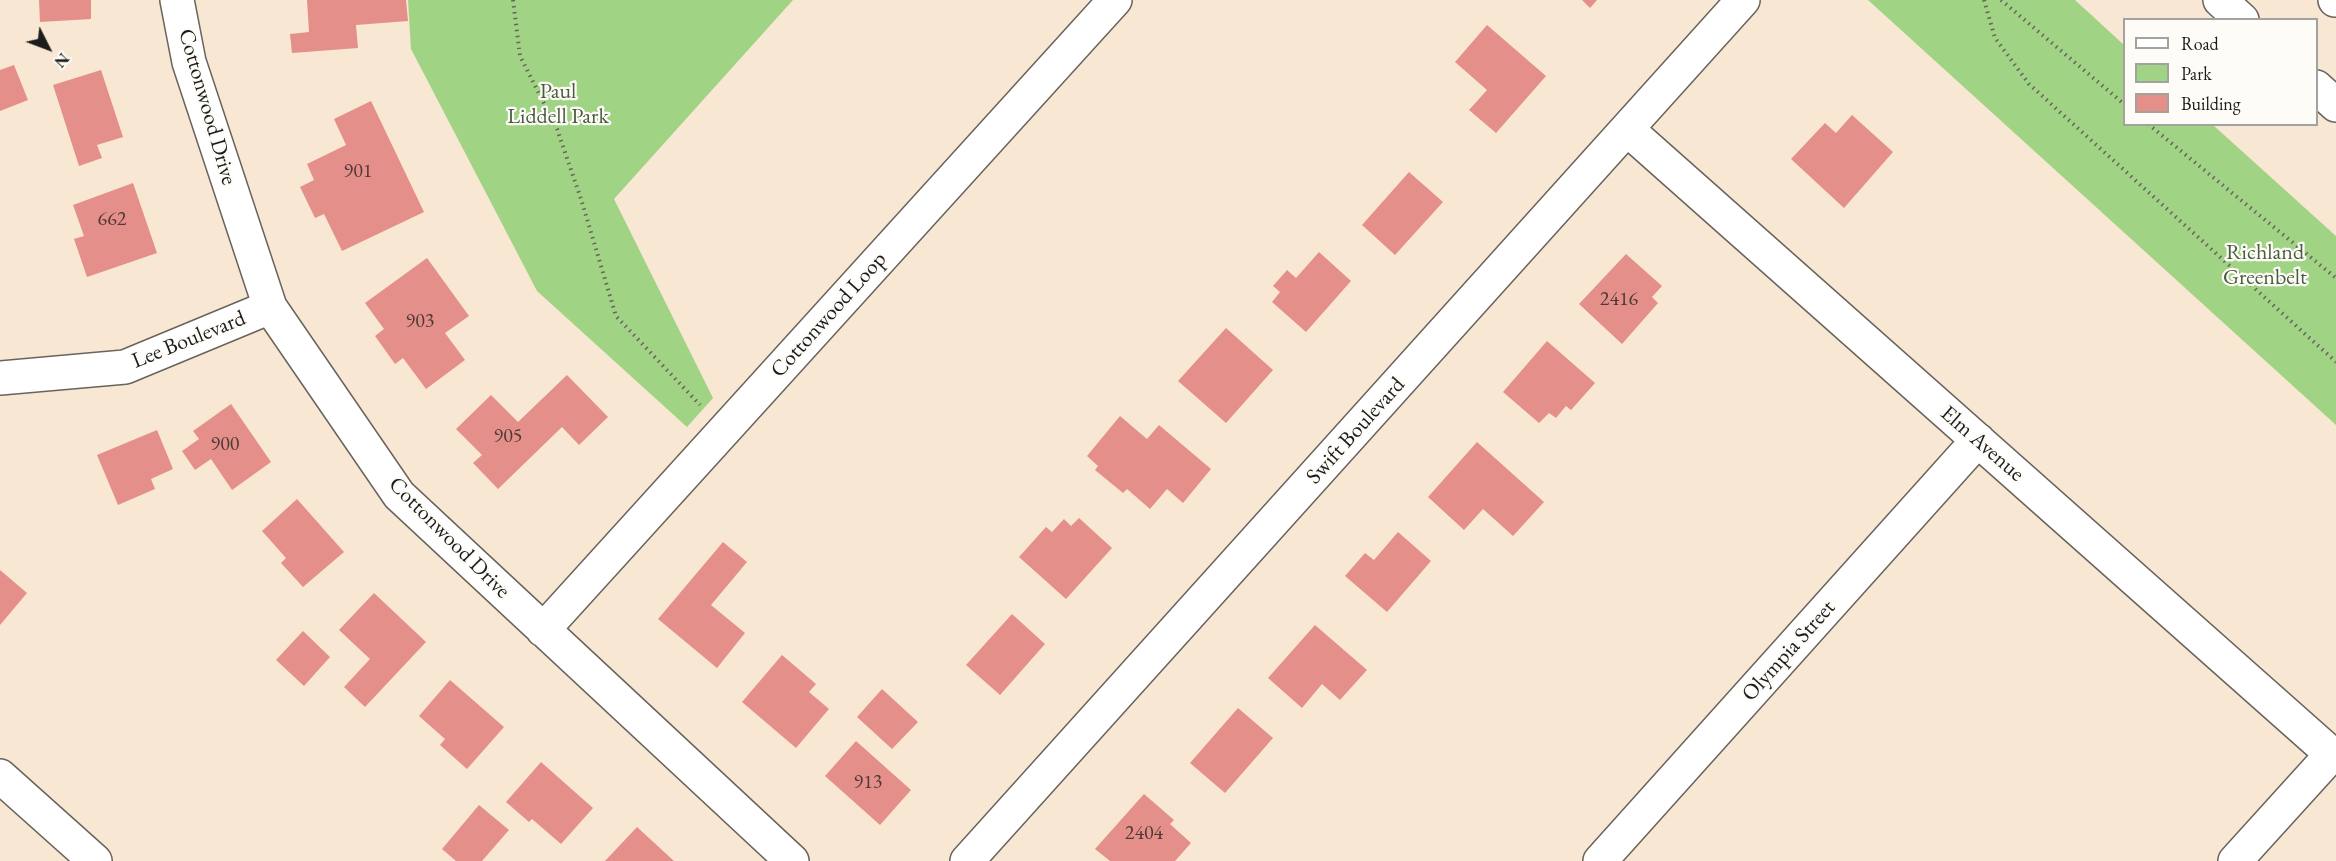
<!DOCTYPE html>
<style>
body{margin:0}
#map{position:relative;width:2336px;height:861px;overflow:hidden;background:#f8e7d3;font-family:"EB Garamond",serif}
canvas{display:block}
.legend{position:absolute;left:2123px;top:18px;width:195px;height:108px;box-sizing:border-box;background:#fdfcf7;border:2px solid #a3a29f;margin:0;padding:8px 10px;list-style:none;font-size:18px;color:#1c1c1c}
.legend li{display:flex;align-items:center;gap:12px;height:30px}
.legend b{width:30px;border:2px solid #a3a29f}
.north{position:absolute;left:18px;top:18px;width:60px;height:60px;-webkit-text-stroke:4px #fdfcf7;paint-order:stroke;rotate:132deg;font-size:16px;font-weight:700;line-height:24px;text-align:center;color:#1c1c1c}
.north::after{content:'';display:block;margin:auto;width:21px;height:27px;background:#1c1c1c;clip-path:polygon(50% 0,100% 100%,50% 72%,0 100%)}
</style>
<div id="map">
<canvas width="2336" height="861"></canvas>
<ul class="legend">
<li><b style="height:8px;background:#fff"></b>Road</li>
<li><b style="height:16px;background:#a0d484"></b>Park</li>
<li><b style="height:16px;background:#e58f8a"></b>Building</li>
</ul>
<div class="north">N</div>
</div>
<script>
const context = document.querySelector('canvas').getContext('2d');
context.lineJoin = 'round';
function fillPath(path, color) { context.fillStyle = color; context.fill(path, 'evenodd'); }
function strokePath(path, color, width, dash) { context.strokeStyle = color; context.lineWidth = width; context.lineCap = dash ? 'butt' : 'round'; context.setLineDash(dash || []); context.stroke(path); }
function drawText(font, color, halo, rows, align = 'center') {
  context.font = font + ' "EB Garamond",serif'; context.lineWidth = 4.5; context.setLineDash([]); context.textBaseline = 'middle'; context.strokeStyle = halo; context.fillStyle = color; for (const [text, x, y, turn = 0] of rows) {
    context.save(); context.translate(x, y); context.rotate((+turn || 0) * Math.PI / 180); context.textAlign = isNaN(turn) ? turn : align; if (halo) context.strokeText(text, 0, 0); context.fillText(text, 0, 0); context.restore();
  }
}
fillPath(new Path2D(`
 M408 0H793L614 199 713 398 687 427 537 291 411 49Z
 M1868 0H2075L2124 45V124L2213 125 2336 236V425Z`), '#a0d484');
fillPath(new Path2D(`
 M39 0H91V19L40 22Z
 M307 0H406L408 21 356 25 358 48 292 53 290 34 309 32Z
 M1582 0H1597L1590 8Z
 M1487 25 1546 76 1496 133 1469 110 1487 90 1455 62Z
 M14 65 28 100 0 111V70Z
 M101 70 123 137 97 145 102 158 79 166 53 85Z
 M371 101 424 212 342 251 324 214 315 218 300 187 314 180 307 164 346 145 334 119Z
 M1852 115 1893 152 1844 208 1791 159 1825 123 1836 133Z
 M1409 172 1443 202 1395 255 1362 225Z
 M133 183 157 253 87 277 74 239 84 236 73 205Z
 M1319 252 1351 281 1306 332 1272 302 1280 292 1273 286 1287 270 1296 278Z
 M1626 254 1662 286 1652 297 1658 303 1622 344 1579 304Z
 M427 258 469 316 445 333 465 360 426 389 403 358 395 364 375 336 384 329 365 303Z
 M1226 328 1273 370 1226 423 1178 381Z
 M1547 341 1595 383 1571 410 1566 406 1556 418 1549 413 1539 423 1503 392Z
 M567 375 608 417 579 445 562 427 498 489 473 463 482 455 456 429 491 395 518 422Z
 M231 404 271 462 232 490 211 459 195 470 182 451 199 439 193 431Z
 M1120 416 1147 439 1159 425 1211 469 1183 503 1167 489 1150 509 1127 489 1123 493 1095 470 1098 466 1087 456Z
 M157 430 173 469 151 479 155 489 118 505 97 455Z
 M1477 442 1544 502 1513 536 1483 509 1464 530 1428 497Z
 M297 499 344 552 303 587 281 563 286 558 262 531Z
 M1079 518 1112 548 1066 599 1019 557 1046 527 1052 532 1064 519 1071 526Z
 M1398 532 1431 561 1387 612 1345 576 1365 553 1374 560Z
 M723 542 747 562 711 605 745 633 717 668 658 619Z
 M0 570 27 593 0 625Z
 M374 593 426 642 365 707 344 687 370 659 339 630Z
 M1012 614 1045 644 1000 695 966 665Z
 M1315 625 1367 670 1340 700 1322 684 1302 708 1268 678Z
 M303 631 330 657 304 686 276 660Z
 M782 655 816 684 809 692 829 709 796 748 742 702Z
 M450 680 504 727 467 769 440 745 445 739 419 716Z
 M882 689 918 722 892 749 857 717Z
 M1238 708 1273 738 1225 793 1190 763Z
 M856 741 911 790 880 825 825 776Z
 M541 762 593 808 561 844 532 819 529 822 506 802Z
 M1144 794 1174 820 1170 824 1191 843 1175 861H1110L1095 849Z
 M479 805 509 830 482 861H456L442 849Z
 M637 827 674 861H605Z`), '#e58f8a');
const minor = new Path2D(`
 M177 0 189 62 270 307 399 495 792 861
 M1628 130 2336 758
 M0 378 125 367 270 307
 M543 630 1115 0
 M0 776 95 861
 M1600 861 1978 440
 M2235 861 2332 754`);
const major = new Path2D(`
 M967 861 1743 0`);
const highway = new Path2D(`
 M2220 0 2242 20
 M2335 0H2336
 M2316 87 2336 105`);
strokePath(minor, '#69635c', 36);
strokePath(major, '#69635c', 36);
strokePath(highway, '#69635c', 36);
strokePath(new Path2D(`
 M513 0 520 56 557 129 581 199 616 316 700 405
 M1984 0 1995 38 2029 84 2336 362
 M2001 0 2124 104
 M2148 124 2336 278`), '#69635c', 4, [1.5, 4.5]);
strokePath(minor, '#fff', 33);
strokePath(major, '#fff', 33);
strokePath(highway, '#fff', 33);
drawText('20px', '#4e3938', null, [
 ["901",358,172],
 ["662",112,220],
 ["2416",1619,300],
 ["903",420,322],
 ["905",508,437],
 ["900",225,445],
 ["913",868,783],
 ["2404",1144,834]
]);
drawText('22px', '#4a5c40', '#fdfcf7', [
 ["Paul",558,92],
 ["Liddell Park",558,117],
 ["Richland",2265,253],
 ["Greenbelt",2265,278]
]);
drawText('22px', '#1c1c1c', '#fdfcf7', [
 ["Cottonwood Drive",207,107,74],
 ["Cottonwood Loop",829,315,-48],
 ["Lee Boulevard",189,340,-22],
 ["Swift Boulevard",1356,431,-48],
 ["Elm Avenue",1982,444,41],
 ["Cottonwood Drive",449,538,45],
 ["Olympia Street",1789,651,-48]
]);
</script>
